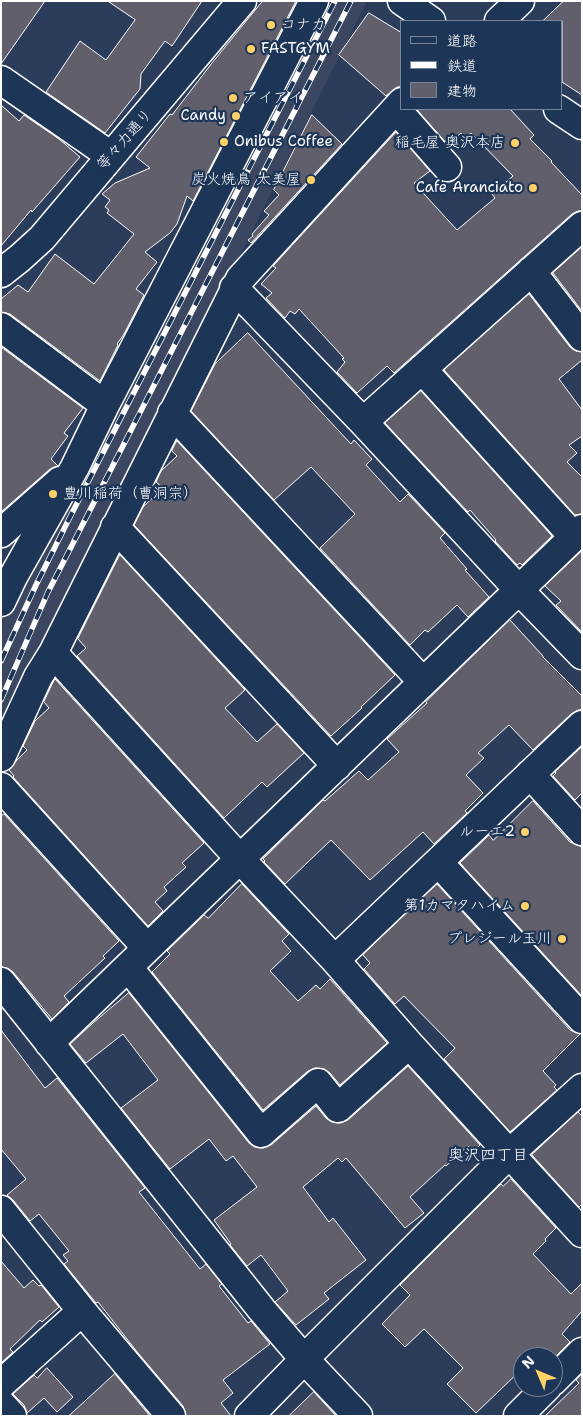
<!DOCTYPE html>
<meta charset="utf-8">
<style>
body{margin:0}
#map{position:relative;width:583px;height:1417px;overflow:hidden;background:#2b3d5b;font-family:"Shantell Sans","Klee One",sans-serif}
canvas{display:block}
.frame{position:absolute;inset:0;border:2px solid #fff;pointer-events:none}
.legend{position:absolute;left:400px;top:20px;width:162px;height:90px;box-sizing:border-box;background:#1d3557;border:1px solid #77869a;margin:0;padding:6px 9px;list-style:none;font-size:15px;color:#fff}
.legend li{display:flex;align-items:center;gap:10px;height:25px}
.legend b{width:25px;border:1px solid #77869a}
.north{position:absolute;left:513px;top:1347px;width:50px;height:50px;box-sizing:border-box;background:#1d3557;border:1px solid #77869a;border-radius:50%;rotate:315deg;font-size:14px;font-weight:700;line-height:20px;text-align:center;color:#fff}
.north::after{content:'';display:block;margin:auto;width:18px;height:22px;background:#ffd166;clip-path:polygon(50% 0,100% 100%,50% 72%,0 100%)}
</style>
<div id="map">
<canvas width="583" height="1417"></canvas>
<div class="frame"></div>
<ul class="legend">
<li><b style="height:6px;background:#1d3557"></b>道路</li>
<li><b style="height:6px;background:#fff"></b>鉄道</li>
<li><b style="height:14px;background:#615f6b"></b>建物</li>
</ul>
<div class="north">N</div>
</div>
<script>
const context = document.querySelector('canvas').getContext('2d');
context.lineJoin = 'round';
function fillPath(path, color) { context.fillStyle = color; context.fill(path, 'evenodd'); }
function strokePath(path, color, width, dash) { context.strokeStyle = color; context.lineWidth = width; context.lineCap = dash ? 'butt' : 'round'; context.setLineDash(dash || []); context.stroke(path); }
function drawText(font, color, halo, rows, align = 'center') {
  context.font = font + ' "Shantell Sans","Klee One",sans-serif'; context.lineWidth = 4.5; context.setLineDash([]); context.textBaseline = 'middle'; context.strokeStyle = halo; context.fillStyle = color; for (const [text, x, y, turn = 0] of rows) {
    context.save(); context.translate(x, y); context.rotate((+turn || 0) * Math.PI / 180); context.textAlign = isNaN(turn) ? turn : align; if (halo) context.strokeText(text, 0, 0); context.fillText(text, 0, 0); context.restore();
  }
}
fillPath(new Path2D(`
 M320 1H367L67 601 1 739V617L19 580Z`), '#3b4760');
const building = new Path2D(`
 M1 1H45L1 64Z
 M108 1H202L172 46 165 41 141 74 140 89 105 133 46 92 80 41 106 60 135 20Z
 M263 1H296L193 201 187 196 177 224 170 233 145 252 157 262 136 289 144 295 124 334 117 344 118 345 100 381 10 314 1 312V299L18 285 28 292 55 254 94 284 134 234 107 213 109 210 105 207 110 200 102 194 115 183 150 168 136 157 170 114 172 115 212 63Z
 M564 1H582V95L562 82V21H543Z
 M369 13 402 33V87H397L386 96 339 55Z
 M1 105 19 121 24 115 59 139 80 157 32 212 31 210 1 246Z
 M420 109H510L534 135 530 139 552 161 551 162 582 195V211H578L572 214 394 373 387 366 357 393 337 372 345 362 342 359 344 358 299 309 295 314 290 311 285 318 266 298 272 293 261 284 276 268 273 266 396 132 430 171 414 183 457 230 495 198 492 194 513 176 471 133 466 138 461 133 448 145 418 111Z
 M312 115 342 144 251 243 248 240 253 236 252 234 269 215 264 211 279 195 274 190Z
 M582 247V311L553 273Z
 M529 294 570 347 576 351 582 352V360L559 379 582 410V436L569 445 577 453 567 462 582 477V514L575 515 444 370Z
 M248 333 351 444 354 440 372 459 366 465 400 502 408 494 445 533 440 538 467 569 465 570 489 597 468 617 457 605 428 632 425 630 410 645 320 548 355 514 311 467 274 500 191 411 215 364Z
 M1 347 83 408 64 433 68 436 51 459 58 466 50 469 1 512Z
 M421 391 552 536 522 565 520 563 517 565 495 541 496 540 470 510 468 512 385 423Z
 M177 441 395 675 361 707 362 708 331 736 134 525 143 507 163 488 156 482 161 471 177 456 172 451Z
 M582 551V632L556 605 561 601 545 586Z
 M120 555 245 690 225 708 257 742 277 724 304 753 267 787 262 782 224 818 77 656 86 648 78 639Z
 M510 620 543 656V657L582 696V710H578L571 714 533 750 509 725 478 753 484 758 466 775 483 793 465 811 467 813 434 844 423 832 370 880 331 840 285 884 264 862 265 861 263 859 323 800 325 801 359 771 368 780 399 752 387 739 427 703 426 702Z
 M55 679 204 843 182 863 186 867 164 887 167 891 155 902 163 911 148 926 13 777 14 776 9 770 17 760 27 750 23 746 35 721 49 708 44 702Z
 M582 747V793L575 800 553 776 556 773 555 772Z
 M533 801 570 842 582 847V996L460 863 489 835 493 840Z
 M4 814 119 941 103 956 105 958 64 996 69 1002 52 1019 13 972 7 968 1 967V817Z
 M242 884 289 934 282 941 291 951 270 971 298 1001 316 985 320 989 330 979 387 1043 340 1085 330 1073 324 1069 315 1068 308 1071 263 1110 152 972 170 954 167 951 204 915 208 918Z
 M437 884 570 1030 580 1034 543 1071 556 1085 554 1087 557 1090 510 1132 444 1059 455 1048 404 996 395 1004 364 969 370 963 363 955Z
 M129 993 249 1143 255 1147 263 1148 271 1145 316 1106 326 1118 332 1122 340 1123 348 1120 408 1066 480 1145 473 1152 468 1146 446 1166 445 1165 410 1197 424 1213 405 1228 346 1158 342 1162 338 1158 303 1187 329 1222 333 1218 366 1260 324 1293 329 1299 296 1325 275 1302 288 1291 261 1255 247 1266 230 1245 231 1244 214 1220 257 1187 233 1156 226 1161 209 1139 170 1169 121 1108 158 1080 123 1034 86 1063 70 1044 93 1023Z
 M1 1030 45 1088 57 1078 145 1188 139 1192 200 1269 206 1264 222 1284 219 1286 248 1323 251 1321 270 1344 223 1380 233 1393 221 1403 231 1416H186L183 1406 138 1353 98 1302 96 1303 64 1264 68 1261 63 1255 69 1251 39 1214 30 1221 13 1200 7 1195 26 1179 1 1149Z
 M578 1112 582 1116V1204L579 1207 532 1155Z
 M511 1179 556 1228 545 1239 546 1241 533 1254 571 1294 582 1283V1311L562 1334 570 1342 554 1358 523 1357V1368L476 1413 447 1384 463 1368 424 1329 405 1347 382 1324 410 1295 400 1285 501 1184 503 1186Z
 M1 1261 24 1288 33 1280 39 1286 41 1285 59 1307 42 1322 40 1320 10 1349 13 1352 1 1363Z
 M47 1368 73 1397 57 1412 44 1398 27 1413 24 1405 13 1394 34 1375 37 1378Z
 M115 1374 150 1416H69Z
 M582 1374V1416H545L579 1383 576 1380Z
 M314 1392 336 1416H289Z`);
fillPath(building, '#615f6b');
strokePath(building, '#fff', 1);
const minor = new Path2D(`
 M499 21 520 1
 M1 80 111 156
 M396 109 447 167
 M531 271 582 337
 M1 273 20 258 42 238 242 1
 M234 288 363 422 519 590 582 655
 M1 327 105 405
 M422 369 574 537
 M172 413 423 682
 M363 422 582 226
 M115 527 337 766
 M1 533 60 481
 M1 602 13 577 75 467 105 405 314 1
 M53 653 240 859 335 960 409 1044 582 1233
 M1 757 38 677 53 653 240 279 402 102
 M530 774 582 831
 M1 787 147 948
 M438 862 582 1019
 M335 960 582 725
 M128 967 261 1133 318 1083 338 1108 409 1044
 M1 982 262 1310 304 1359 358 1416
 M49 1043 582 529
 M1 1210 82 1311 171 1416
 M553 1381 582 1352
 M1 1384 82 1311
 M1 1404 12 1416
 M249 1416 295 1369 304 1359 509 1154 582 1088
 M518 1416 547 1387`);
const major = new Path2D(`
 M402 1 431 21
 M558 109 582 125`);
strokePath(minor, '#fff', 31);
strokePath(major, '#fff', 31);
strokePath(minor, '#1d3557', 28);
strokePath(major, '#1d3557', 28);
const rail = new Path2D(`
 M1 661 36 585 71 515 335 1
 M1 700 48 592 351 1`);
strokePath(rail, '#fff', 5.5);
strokePath(rail, '#1d3557', 4, [11]);
for (const [x, y, r, color] of [
 [271,25,5,"#ffd166"],
 [251,49,5,"#ffd166"],
 [233,98,5,"#ffd166"],
 [236,116,5,"#ffd166"],
 [224,142,5,"#ffd166"],
 [515,143,5,"#ffd166"],
 [311,180,5,"#ffd166"],
 [533,188,5,"#ffd166"],
 [53,494,5,"#ffd166"],
 [525,832,5,"#ffd166"],
 [525,906,5,"#ffd166"],
 [562,939,5,"#ffd166"]
]) { const dot = new Path2D(); dot.arc(x, y, r, 0, 2 * Math.PI); context.fillStyle = color; context.fill(dot); strokePath(dot, '#1d3557', 2); }
drawText('15px', '#fff', '#1d3557', [
 ["コナカ",281,25,"left"],
 ["FASTGYM",261,49,"left"],
 ["アイアイ",243,98,"left"],
 ["Candy",226,116],
 ["Onibus Coffee",234,142,"left"],
 ["稲毛屋 奥沢本店",505,143],
 ["炭火焼鳥 太美屋",301,180],
 ["Cafe Aranciato",523,188],
 ["豊川稲荷（曹洞宗）",63,494,"left"],
 ["ルーエ2",515,832],
 ["第1カマタハイム",515,906],
 ["プレジール玉川",552,939]
], 'right');
drawText('15px', '#fff', '#1d3557', [
 ["等々力通り",125,140,-49]
]);
drawText('16px', '#fff', '#1d3557', [
 ["奥沢四丁目",488,1156]
]);
</script>
